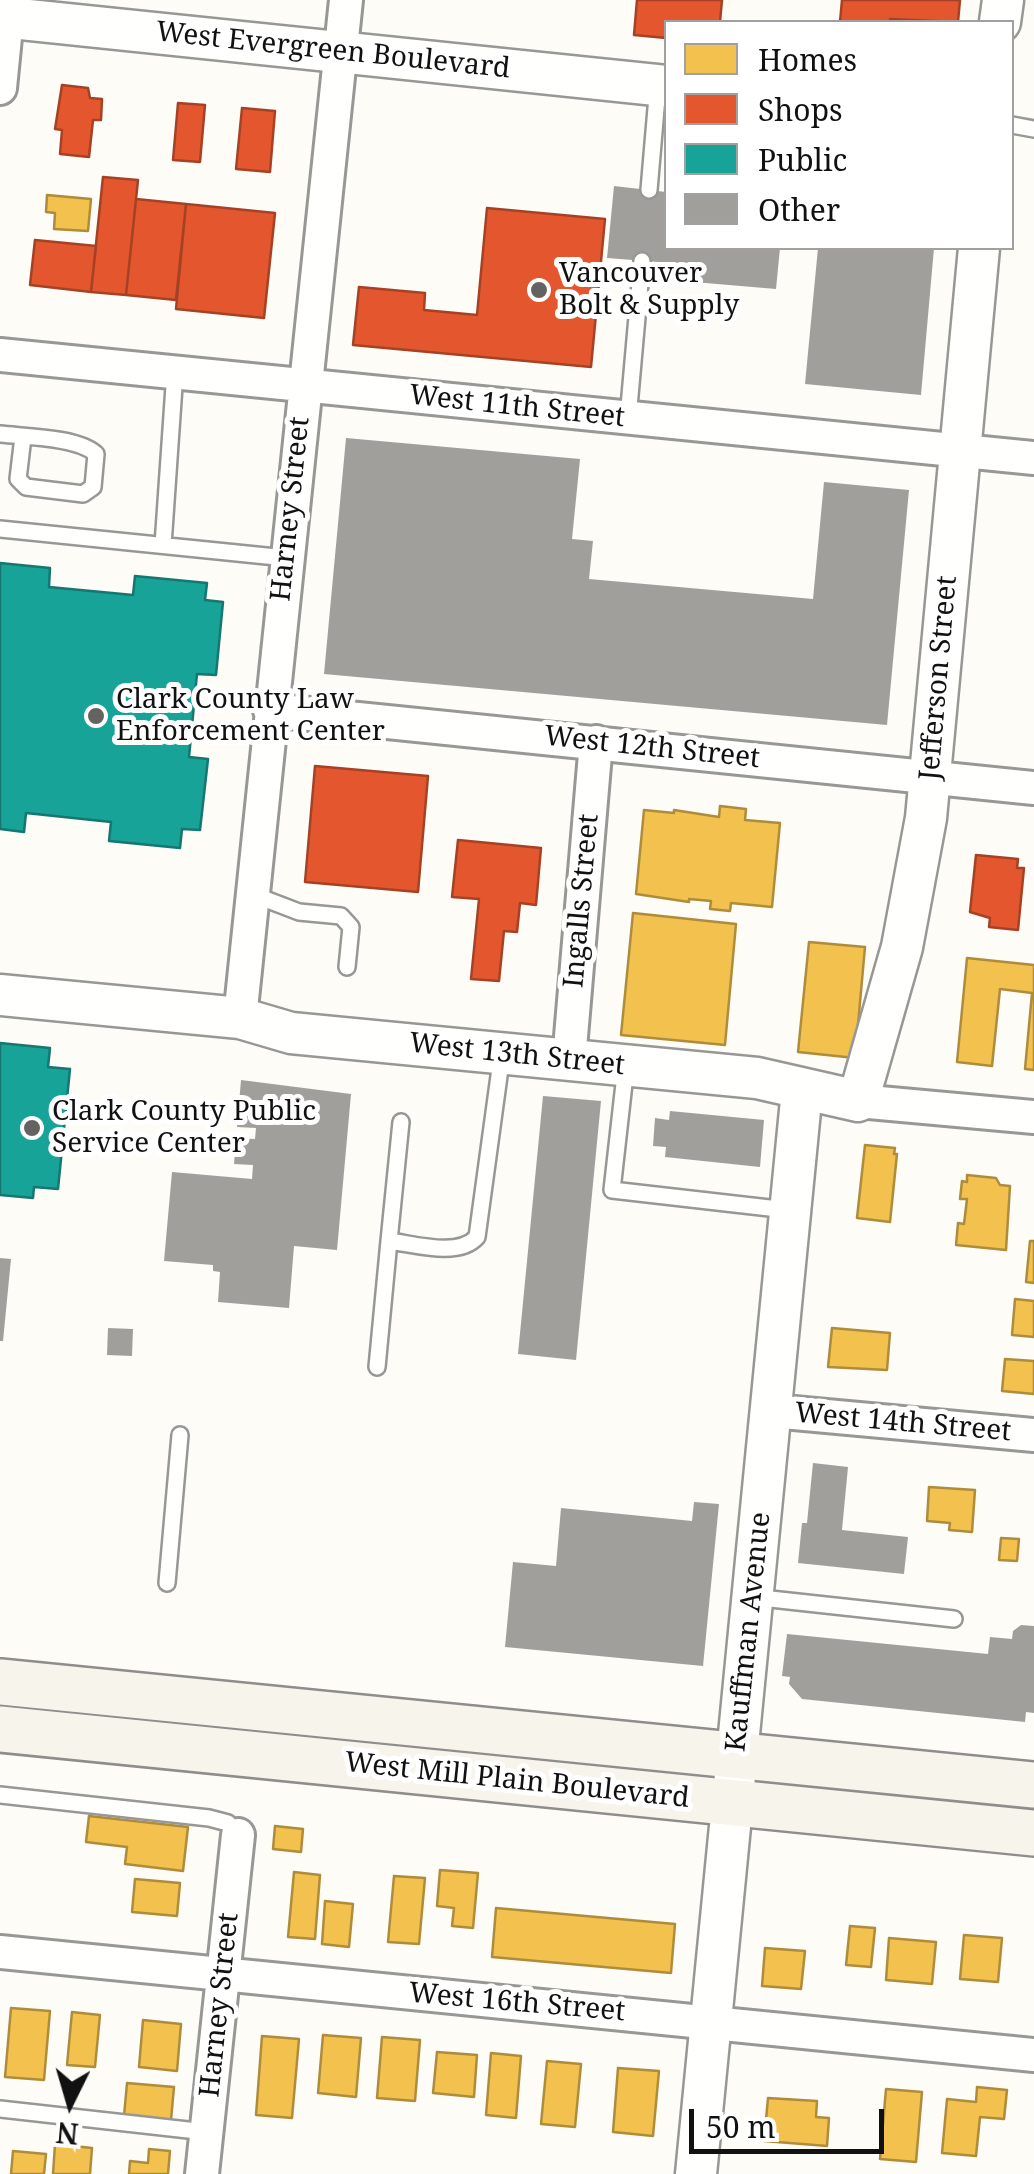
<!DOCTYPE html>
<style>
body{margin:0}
#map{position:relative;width:1034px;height:2174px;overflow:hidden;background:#fdfcf7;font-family:"Noto Serif",serif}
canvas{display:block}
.legend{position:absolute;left:664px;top:20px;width:350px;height:230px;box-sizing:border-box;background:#fff;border:2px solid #a0a0a0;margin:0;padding:12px 18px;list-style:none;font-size:30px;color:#111}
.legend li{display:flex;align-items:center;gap:20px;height:50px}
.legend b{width:50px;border:2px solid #a0a0a0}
.north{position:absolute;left:20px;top:2054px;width:100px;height:100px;-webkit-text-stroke:8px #fff;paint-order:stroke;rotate:185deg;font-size:28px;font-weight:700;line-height:40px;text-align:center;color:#111}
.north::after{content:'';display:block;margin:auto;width:35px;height:45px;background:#111;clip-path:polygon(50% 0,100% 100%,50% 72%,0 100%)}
.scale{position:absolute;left:689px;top:2109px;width:195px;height:45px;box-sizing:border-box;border:5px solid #111;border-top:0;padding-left:12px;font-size:30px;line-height:35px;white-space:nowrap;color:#111;-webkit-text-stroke:8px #fff;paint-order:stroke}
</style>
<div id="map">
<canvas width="1034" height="2174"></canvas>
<ul class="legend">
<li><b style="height:28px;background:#f2c14e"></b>Homes</li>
<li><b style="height:28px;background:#e4572e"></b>Shops</li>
<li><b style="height:28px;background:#17a398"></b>Public</li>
<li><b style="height:28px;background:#a19f9c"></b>Other</li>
</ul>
<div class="north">N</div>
<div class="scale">50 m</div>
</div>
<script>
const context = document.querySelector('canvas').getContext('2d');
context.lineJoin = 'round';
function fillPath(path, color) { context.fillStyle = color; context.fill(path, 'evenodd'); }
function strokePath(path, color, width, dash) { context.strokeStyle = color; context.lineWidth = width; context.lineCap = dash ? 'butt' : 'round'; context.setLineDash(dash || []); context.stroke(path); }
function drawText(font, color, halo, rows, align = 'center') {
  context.font = font + ' "Noto Serif",serif'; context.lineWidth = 10; context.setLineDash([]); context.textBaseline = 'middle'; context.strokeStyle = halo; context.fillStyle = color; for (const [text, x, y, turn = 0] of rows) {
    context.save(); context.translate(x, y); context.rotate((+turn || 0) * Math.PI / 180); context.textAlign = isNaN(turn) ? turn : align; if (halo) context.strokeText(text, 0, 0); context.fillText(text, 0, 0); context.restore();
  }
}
const homes = new Path2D(`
 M47 195 91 199 88 231 54 229 55 213 46 212Z
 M720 806 746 809 745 820 780 823 772 907 731 903 730 911 710 909 711 901 689 899V902L636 894 644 810 674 813V810L719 817Z
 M633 913 736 924 725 1045 621 1035Z
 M809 942 865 947 855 1058 798 1052Z
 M967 958 1034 965V1070L1025 1069 1032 993 1000 989 992 1066 957 1062Z
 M865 1145 895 1148 894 1154H897L890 1222 857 1218Z
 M967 1175 996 1178 1000 1185 1010 1186 1006 1250 956 1245 958 1223 964 1224 967 1199H960L962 1181 967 1182Z
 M1030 1241H1034V1283L1026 1282Z
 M1015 1299 1034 1301V1337L1012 1335Z
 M832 1328 890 1333 887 1370 828 1367Z
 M1005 1359 1034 1361V1394L1002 1391Z
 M929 1487 975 1490 972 1532 949 1530 950 1523 927 1521Z
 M1001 1538 1019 1539 1017 1561 999 1560Z
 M89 1816 188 1827 183 1871 125 1864 127 1847 86 1842Z
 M275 1826 303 1829 301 1852 273 1849Z
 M440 1870 478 1873 473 1928 452 1926 454 1908 437 1906Z
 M294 1872 320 1875 315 1939 288 1937Z
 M394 1876 425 1878 419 1944 388 1942Z
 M135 1879 180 1883 177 1916 132 1912Z
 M325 1901 353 1904 349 1947 322 1944Z
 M496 1908 675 1924 671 1973 492 1957Z
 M850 1926 875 1928 871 1967 846 1965Z
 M964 1935 1002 1938 998 1982 960 1979Z
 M889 1938 936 1942 932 1984 886 1980Z
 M765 1948 805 1951 801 1989 762 1986Z
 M11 2008 50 2011 44 2080 5 2077Z
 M72 2012 100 2015 95 2067 67 2065Z
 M143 2020 181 2024 177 2071 139 2067Z
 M323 2035 361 2038 356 2097 318 2093Z
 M262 2036 299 2039 292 2118 256 2115Z
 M382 2037 420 2040 415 2101 377 2098Z
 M437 2052 477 2055 474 2097 433 2093Z
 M491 2053 521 2056 516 2118 486 2115Z
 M547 2061 581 2064 575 2127 541 2124Z
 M618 2068 659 2071 653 2136 613 2132Z
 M127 2083 174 2087 171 2120 124 2116Z
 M977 2087 1007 2090 1004 2119 980 2117 976 2156 942 2153 947 2099 976 2102Z
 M886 2089 922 2092 916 2162 880 2159Z
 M768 2098 817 2101 816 2117 829 2118 827 2146 764 2141Z
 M55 2144 92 2148 90 2174H53Z
 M149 2149 170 2151 168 2174H129L130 2161 148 2163Z
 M13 2151 46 2154 44 2174H11Z`);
fillPath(homes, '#f2c14e');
strokePath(homes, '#ae8c3c', 2.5);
const shops = new Path2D(`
 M637 0H722L720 22H666V38L634 35Z
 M842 0H960L958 22 890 19V22H840Z
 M62 85 88 88 90 98 102 99 101 120H93L89 157 60 154 62 130 55 129Z
 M178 103 205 105 200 162 173 160Z
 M242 108 275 111 270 172 236 169Z
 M103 177 138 180 126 295 91 292Z
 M136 199 186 204 176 300 126 295Z
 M186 204 275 213 264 318 176 309Z
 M487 208 605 219 591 367 353 345 359 287 425 293 424 310 477 315Z
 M35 240 96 246 91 292 30 285Z
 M315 766 428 776 418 892 305 882Z
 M458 840 541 848 536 905 520 903 517 932 504 931 499 981 471 979 479 899 452 897Z
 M976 855 1018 859 1017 868H1024L1018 930 989 927 990 918 970 912Z`);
fillPath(shops, '#e4572e');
strokePath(shops, '#a54225', 2.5);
const public = new Path2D(`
 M0 563 50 568 49 587 133 595 135 576 207 583 205 600 223 602 216 675 197 674 189 757 208 759 200 830 182 829 180 848 109 841 111 822 26 813 24 832 0 829Z
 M0 1043 50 1048 48 1067 70 1069 58 1189 34 1187 33 1198 0 1195Z`);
fillPath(public, '#17a398');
strokePath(public, '#157770', 2.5);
fillPath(new Path2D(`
 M614 186 666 192V248H780L776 289 670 280 671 263 607 258Z
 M818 248H934L921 395 805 384Z
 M346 438 580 459 572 539 593 541 589 579 813 599 824 482 909 490 887 725 324 674Z
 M241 1080 351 1094 337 1250 294 1246 289 1308 218 1302 220 1272 213 1271V1265L164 1261 172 1172 252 1179 253 1165 234 1164 236 1138 255 1139 256 1128 237 1127Z
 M543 1096 601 1101 576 1360 518 1354Z
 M670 1111 764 1120 760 1167 665 1157 666 1147 653 1146 655 1118 669 1120Z
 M0 1258 11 1259 3 1341H0Z
 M108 1328 133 1329 132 1356 107 1355Z
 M813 1463 848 1467 842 1530 908 1537 904 1574 798 1563 802 1523H807Z
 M694 1502 719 1504 703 1666 505 1647 513 1562 556 1566 561 1508 692 1521Z
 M1021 1625 1034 1626V1713L1026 1712 1025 1722 802 1699 789 1684 790 1677 782 1676 787 1634 988 1654 990 1637 1012 1639 1013 1631Z`), '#a19f9c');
const service = new Path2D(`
 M1012 125 1034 129
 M649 190 658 85
 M628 418 642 261
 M0 434C26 437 78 437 96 454L93 487 83 494 26 487 18 479 23 437
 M0 529 286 558
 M163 545 175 372
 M252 894 299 912 341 916 351 927 347 967
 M626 1066 612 1190 787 1210
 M401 1122 389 1241C414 1244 458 1258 477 1237L502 1054
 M377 1367 389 1241
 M167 1583 180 1435
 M752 1597 954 1619
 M0 1795 209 1818 228 1823 238 1835
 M0 2109 206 2132`);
const minor = new Path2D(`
 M0 88 7 17
 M0 355 1034 458
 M270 710 1034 788
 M240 1018 346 0
 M569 1060 596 742
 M858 1101 1034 1117
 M772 1411 1034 1435
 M0 1952 1034 2055
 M202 2174 238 1835`);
const tertiary = new Path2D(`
 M0 17 666 86
 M1000 22 1003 0
 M0 995 240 1018 291 1033 757 1078 858 1101 902 947 926 818 979 248
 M696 2174 802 1090`);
const secondary = new Path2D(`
 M0 1682 1034 1785
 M0 1729 1034 1833`);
strokePath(service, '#979795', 20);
strokePath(minor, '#979795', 38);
strokePath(tertiary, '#979795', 45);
strokePath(secondary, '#8e8d8b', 50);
strokePath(service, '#fffffe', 15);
strokePath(minor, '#fffffe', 32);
strokePath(tertiary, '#fffffe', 40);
strokePath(secondary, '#f6f4eb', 45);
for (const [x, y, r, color] of [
 [539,290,10,"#646362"],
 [96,716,10,"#646362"],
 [32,1128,10,"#646362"]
]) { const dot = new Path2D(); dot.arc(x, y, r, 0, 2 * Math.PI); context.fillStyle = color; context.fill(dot); strokePath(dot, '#fff', 4); }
drawText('28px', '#111', '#fff', [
 ["West Evergreen Boulevard",333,51,6],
 ["West 11th Street",517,407,6],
 ["Harney Street",291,509,-84],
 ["Jefferson Street",939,678,-85],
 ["West 12th Street",652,748,6],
 ["Ingalls Street",582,901,-85],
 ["West 13th Street",517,1055,6],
 ["West 14th Street",903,1423,5],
 ["Kauffman Avenue",749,1632,-84],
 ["West Mill Plain Boulevard",517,1781,6],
 ["West 16th Street",517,2003,5],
 ["Harney Street",220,2005,-84]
]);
drawText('28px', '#111', '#fff', [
 ["Vancouver",559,274],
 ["Bolt & Supply",559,306],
 ["Clark County Law",116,700],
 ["Enforcement Center",116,732],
 ["Clark County Public",52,1112],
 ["Service Center",52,1144]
], 'left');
</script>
